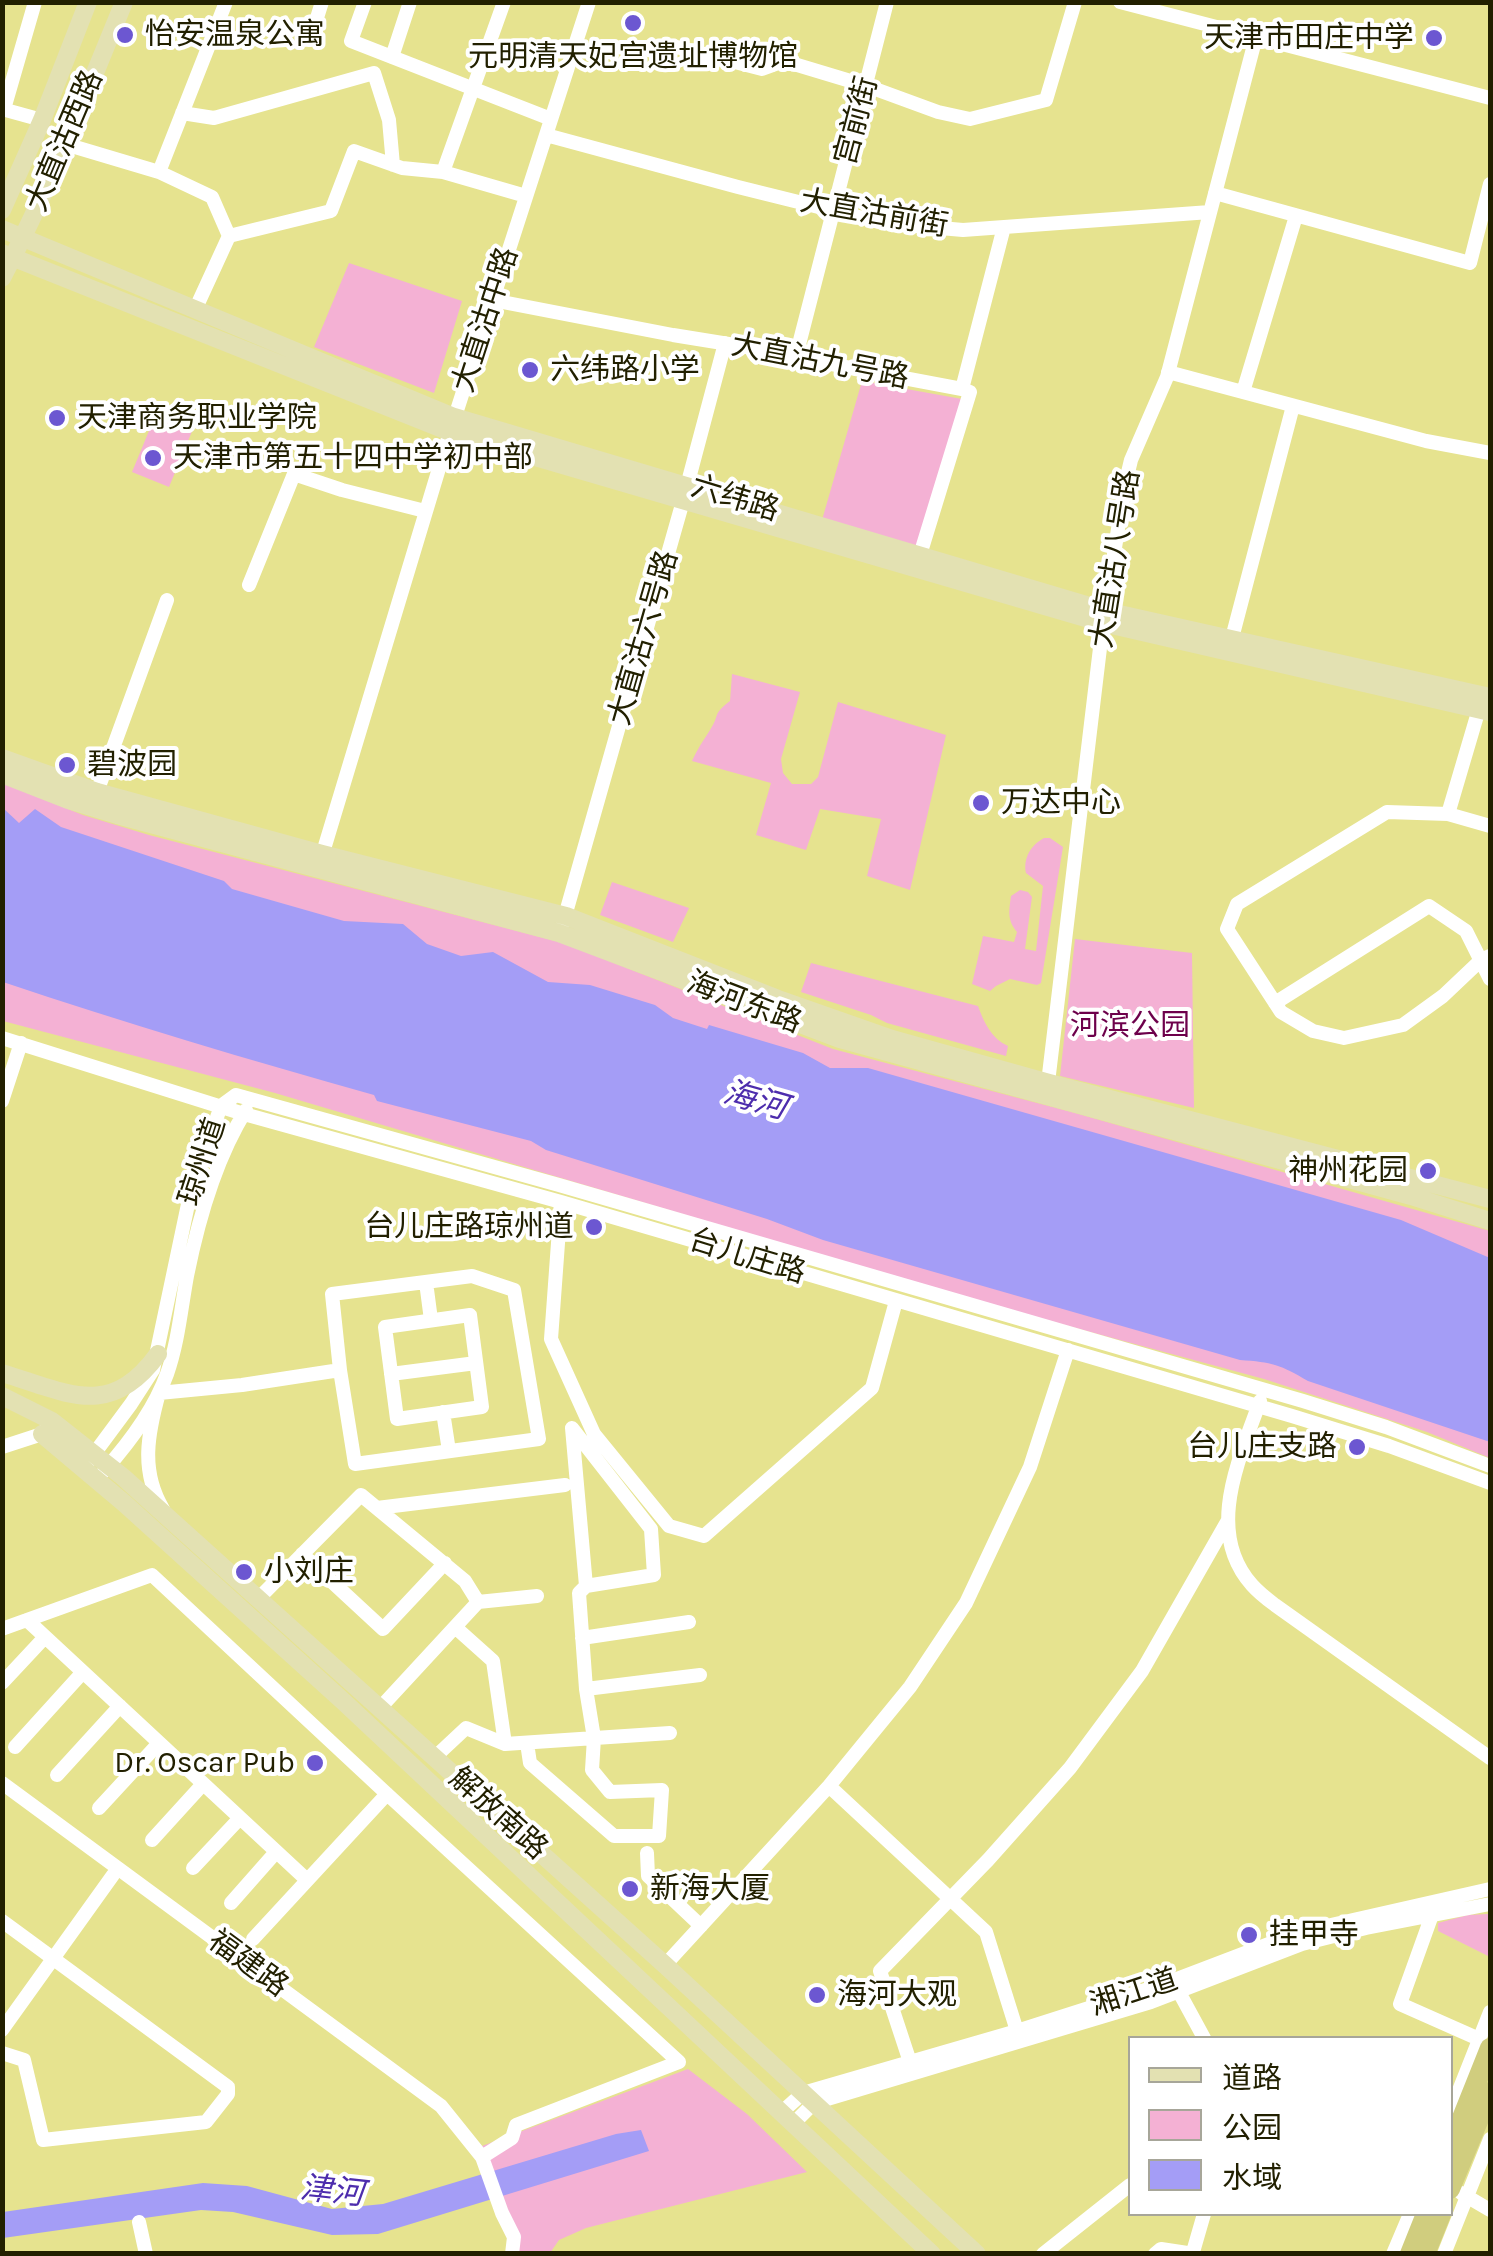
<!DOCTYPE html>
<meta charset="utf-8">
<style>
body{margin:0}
#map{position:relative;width:1493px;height:2256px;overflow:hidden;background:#e6e38f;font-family:Karla,"Noto Sans SC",sans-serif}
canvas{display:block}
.frame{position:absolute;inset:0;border:5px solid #222000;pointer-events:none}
.legend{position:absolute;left:1128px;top:2036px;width:325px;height:180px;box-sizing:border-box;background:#fff;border:2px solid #a7a699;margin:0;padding:12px 18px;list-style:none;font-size:30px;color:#222000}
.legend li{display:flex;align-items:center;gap:20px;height:50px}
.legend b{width:50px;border:2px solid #a7a699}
</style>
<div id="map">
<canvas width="1493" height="2256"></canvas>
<div class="frame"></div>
<ul class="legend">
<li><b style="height:12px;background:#e3e1b2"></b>道路</li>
<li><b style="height:28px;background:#f4b1d4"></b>公园</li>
<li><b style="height:28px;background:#a49df6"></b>水域</li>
</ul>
</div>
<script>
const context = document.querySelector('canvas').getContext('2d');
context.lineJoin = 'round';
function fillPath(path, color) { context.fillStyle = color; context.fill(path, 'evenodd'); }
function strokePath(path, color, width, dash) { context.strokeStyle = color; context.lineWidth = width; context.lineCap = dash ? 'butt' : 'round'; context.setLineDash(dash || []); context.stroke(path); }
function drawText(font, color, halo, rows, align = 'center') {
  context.font = font + ' Karla,"Noto Sans SC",sans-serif'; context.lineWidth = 8; context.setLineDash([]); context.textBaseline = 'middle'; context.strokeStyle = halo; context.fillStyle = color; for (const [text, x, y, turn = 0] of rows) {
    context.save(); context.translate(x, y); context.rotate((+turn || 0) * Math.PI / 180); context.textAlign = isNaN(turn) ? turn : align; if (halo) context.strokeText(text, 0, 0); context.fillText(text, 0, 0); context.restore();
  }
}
fillPath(new Path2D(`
 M349 263 462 301 434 393 314 347Z
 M862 381 962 399 918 546 822 520Z
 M158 409 195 424 169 487 132 472Z
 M732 674 800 692 781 759 783 773 792 784H811L818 777 838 702 946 735 910 890 867 876 881 819 820 809 806 850 756 835 771 783 692 761C698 748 703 741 710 730 721 713 711 716 730 701Z
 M2 783 83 815 149 835 563 943 833 1049 1075 1113 1490 1231V1458L1427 1432 1264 1379 965 1298 275 1093 3 1021Z
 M1044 838H1050L1063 847 1041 983 1037 985 1010 979 996 986 990 991 972 984 983 936 1014 942 1017 932C1007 920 1009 911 1011 896L1020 890 1028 892 1032 897 1025 949 1036 951 1043 886 1026 873C1023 858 1031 845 1044 838Z
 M612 882 689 908 673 942 600 915Z
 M1075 939 1192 953 1194 1108 1060 1076Z
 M811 963 978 1006C984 1023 992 1039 1008 1046L1006 1056 887 1023 871 1015 801 992Z
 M1488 1914 1490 1916V1952L1488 1956 1438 1931V1923L1468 1915Z
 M688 2069 747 2114 807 2172 586 2228 559 2240 550 2253H516L517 2236 482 2146Z`), '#f4b1d4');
fillPath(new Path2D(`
 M3 808 19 823 35 809 61 827 224 881 232 889 344 921 403 924 427 944 461 956 493 952 548 982 590 985 655 1005 673 1018 707 1029 709 1025 803 1053 830 1068H868L1401 1220 1490 1258V1442L1308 1381C1281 1365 1272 1362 1240 1360L823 1240 767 1219 546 1150 531 1141 377 1101 374 1095C249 1060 125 1023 3 982Z
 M641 2130 649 2151 378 2234 332 2235 233 2212 201 2210 3 2238V2212L203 2183 247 2186 332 2209 383 2204 616 2134Z`), '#a49df6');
strokePath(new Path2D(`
 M365 2 351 41 551 119
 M1120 2 1490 98
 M310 40 322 2
 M673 46 762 69 784 61 867 86 938 112 970 119 1046 100 1075 2
 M392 57 410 2
 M2 109 42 120
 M4 109 35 2
 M182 113 214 118 374 73 389 120 393 165
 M546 135 738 187 883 223 963 230 1210 212
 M65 144 159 172 212 197 229 236
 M159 172 226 2
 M443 172 504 2
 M1215 193 1470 263 1490 184
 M492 300 673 335 778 352 840 366 962 389 970 392 920 555
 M195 310 229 236 331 211 354 151 402 168 443 172 526 196
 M796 356 887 2
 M1168 372 1426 441 1490 453
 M962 389 1004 227
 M1243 392 1296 216
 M249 585 294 474 342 490 425 511
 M1232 638 1293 406
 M1479 709 1448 814 1387 812 1237 904 1227 929 1281 1012 1313 1031 1344 1038 1403 1025 1443 996 1481 960 1490 956
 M97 792 167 600
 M1448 814 1490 826
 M321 859 450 432 589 2
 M563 923 683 501 725 343
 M1275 1003 1429 906 1466 931 1490 979
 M2 1038 244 1114 561 1202 1292 1416 1389 1446 1490 1483
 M1047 1091 1103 623 1125 485 1131 460 1167 377 1256 37
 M2 1101 21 1043
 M561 1202 551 1339 594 1434 669 1526 704 1536 872 1388 896 1301
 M426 1282 431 1320
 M470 1315 482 1407 397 1419 385 1327Z
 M391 1374 476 1363
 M1260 1401C1240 1458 1204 1531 1252 1585 1259 1593 1267 1599 1275 1605L1490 1758
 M443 1412 449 1451
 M2 1447 42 1434 47 1428
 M88 1462 131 1404 153 1370 191 1190 221 1106 236 1095 559 1185 1303 1401 1386 1427 1490 1466
 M104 1471C129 1443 154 1410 167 1374 178 1343 181 1309 187 1276 198 1221 216 1158 246 1110
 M377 1508 565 1485
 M163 1509C140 1471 148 1433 159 1393L242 1385 340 1370 355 1464 539 1439 514 1290 472 1276 332 1294 340 1370
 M302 1554 383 1629 445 1563
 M258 1599 361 1495 465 1581 478 1602 380 1708
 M478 1602 537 1596
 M27 1620 307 1880
 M455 1627 493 1661 505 1744
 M2 1629 152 1575 387 1794 679 2062 516 2125 512 2138 482 2157
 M582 1638 689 1622
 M2 1683 45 1637
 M586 1689 700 1675
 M527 1743 530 1763 614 1836H659L662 1790 610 1792 592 1770 594 1738 586 1689 579 1593 586 1586 572 1428 651 1529 654 1575 586 1586
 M15 1747 83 1672
 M435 1757 466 1728 505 1744 670 1733
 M57 1775 120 1706
 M2 1783 441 2106 482 2157 502 2213 514 2237 512 2254
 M829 1786 986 1932 1017 2031
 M99 1808 159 1743
 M152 1840 203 1784
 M647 1853 648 1876 701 1926
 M193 1868 240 1818
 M231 1903 276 1852
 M1432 1915 1400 2004 1479 2039
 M2 1921 228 2087V2094L206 2122 43 2140 24 2060 2 2053
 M253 1939 387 1794
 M665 1965 829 1786 910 1687 966 1603 1030 1467 1068 1350
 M1179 1992 1204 2038
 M2 2030 113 1875
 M910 2062 880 1971 988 1860 1070 1768 1142 1671 1227 1522
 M783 2111 803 2093 1017 2031 1161 1985 1300 1932 1490 1889
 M1450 2113 1490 2012
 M794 2123 814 2103 1151 2002 1302 1944 1366 1928 1490 1904
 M1461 2193 1490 2210
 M139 2222 146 2254
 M1193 2252 1204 2214
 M1043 2254 1130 2185
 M1155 2254 1161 2249 1194 2254
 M1393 2254 1410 2214
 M1444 2254 1490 2139`), '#fff', 14);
strokePath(new Path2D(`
 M2 210 42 120 88 2
 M2 229 454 417 1106 611 1490 697
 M2 253 450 432 1103 623 1490 712
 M2 278C49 189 86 95 124 2
 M2 758 97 792 322 854 566 916 778 999 892 1039 1049 1083 1490 1199
 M2 774 68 800 117 815 559 933 840 1039 1411 1196 1490 1221
 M2 1373C68 1393 110 1420 158 1354
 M2 1396 52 1421 123 1477 665 1965 977 2254
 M42 1434 124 1503 344 1702 932 2254`), '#e3e1b2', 18);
strokePath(new Path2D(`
 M1450 2148 1490 2048
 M1450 2189 1490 2092
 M1410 2254 1426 2214
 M1425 2254 1441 2214`), '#d0cd7e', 20);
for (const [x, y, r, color] of [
 [633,23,10,"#6c57d1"],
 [125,35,10,"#6c57d1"],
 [1434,38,10,"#6c57d1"],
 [530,370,10,"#6c57d1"],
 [57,418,10,"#6c57d1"],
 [153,458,10,"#6c57d1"],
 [67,765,10,"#6c57d1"],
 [981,803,10,"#6c57d1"],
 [1428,1171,10,"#6c57d1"],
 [594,1227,10,"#6c57d1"],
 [1357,1447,10,"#6c57d1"],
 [244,1572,10,"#6c57d1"],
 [315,1763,10,"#6c57d1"],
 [630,1889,10,"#6c57d1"],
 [1249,1935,10,"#6c57d1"],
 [817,1995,10,"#6c57d1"]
]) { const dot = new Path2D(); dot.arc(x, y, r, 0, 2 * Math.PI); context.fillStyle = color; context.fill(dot); strokePath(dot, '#fff', 4); }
drawText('30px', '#222000', '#fff', [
 ["怡安温泉公寓",145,35],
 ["天津市田庄中学",1414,38,"right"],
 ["元明清天妃宫遗址博物馆",633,57,"center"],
 ["六纬路小学",550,370],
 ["天津商务职业学院",77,418],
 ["天津市第五十四中学初中部",173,458],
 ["碧波园",87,765],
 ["万达中心",1001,803],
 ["神州花园",1408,1171,"right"],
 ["台儿庄路琼州道",574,1227,"right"],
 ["台儿庄支路",1337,1447,"right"],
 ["小刘庄",264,1572],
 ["Dr. Oscar Pub",295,1763,"right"],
 ["新海大厦",650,1889],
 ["挂甲寺",1269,1935],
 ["海河大观",837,1995]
], 'left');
drawText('30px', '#222000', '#fff', [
 ["宫前街",857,121,-75],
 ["大直沽西路",65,141,-67],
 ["大直沽前街",874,214,10],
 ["大直沽中路",486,320,-72],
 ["大直沽九号路",820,362,11],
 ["六纬路",735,499,17],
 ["大直沽八号路",1116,559,-81],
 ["大直沽六号路",644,638,-74],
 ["海河东路",744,1003,21],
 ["琼州道",203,1162,-72],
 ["台儿庄路",747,1257,17],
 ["解放南路",498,1814,42],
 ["福建路",248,1964,36],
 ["湘江道",1134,1993,-18]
]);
drawText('30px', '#6d004b', '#fff', [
 ["河滨公园",1130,1026]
]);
drawText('italic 32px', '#4d2dad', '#fff', [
 ["海河",755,1101,16],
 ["津河",332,2192,6]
]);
</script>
